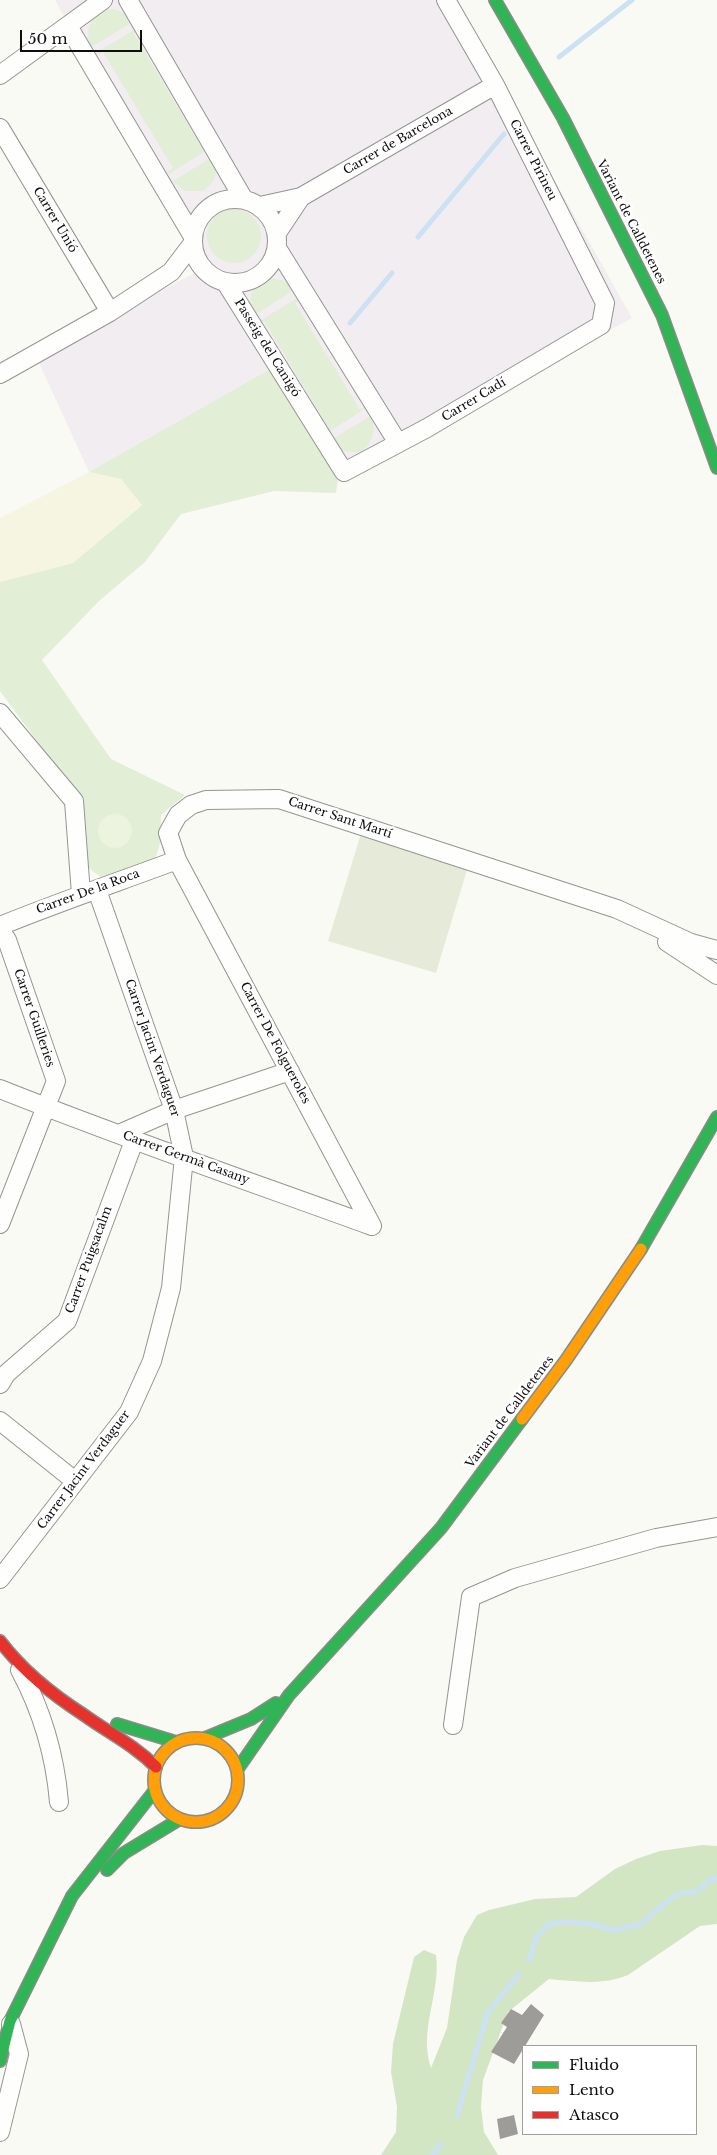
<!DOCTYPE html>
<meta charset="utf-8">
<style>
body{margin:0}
#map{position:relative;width:717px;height:2155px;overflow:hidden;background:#fafaf4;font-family:"Libre Baskerville",serif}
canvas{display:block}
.legend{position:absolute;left:522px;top:2045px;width:175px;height:90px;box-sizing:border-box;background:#fff;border:1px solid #9f9f9f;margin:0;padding:6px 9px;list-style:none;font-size:15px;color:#0e0e0e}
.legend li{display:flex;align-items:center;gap:10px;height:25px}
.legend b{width:25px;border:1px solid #9f9f9f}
.scale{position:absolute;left:20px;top:30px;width:122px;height:22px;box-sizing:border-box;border:2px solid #0e0e0e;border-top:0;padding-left:6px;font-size:15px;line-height:18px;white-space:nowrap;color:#0e0e0e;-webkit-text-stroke:4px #fff;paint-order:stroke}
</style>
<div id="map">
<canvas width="717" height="2155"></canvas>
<ul class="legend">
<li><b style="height:6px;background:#30b455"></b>Fluido</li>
<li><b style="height:6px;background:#ff9f0a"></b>Lento</li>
<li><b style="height:6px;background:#e5322d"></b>Atasco</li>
</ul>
<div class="scale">50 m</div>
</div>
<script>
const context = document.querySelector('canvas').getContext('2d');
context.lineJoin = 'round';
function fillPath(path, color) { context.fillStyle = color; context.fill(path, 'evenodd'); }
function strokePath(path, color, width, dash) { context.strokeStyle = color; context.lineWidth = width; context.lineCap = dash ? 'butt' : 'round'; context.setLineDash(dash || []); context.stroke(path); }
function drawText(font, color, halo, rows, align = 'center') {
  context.font = font + ' "Libre Baskerville",serif'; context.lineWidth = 5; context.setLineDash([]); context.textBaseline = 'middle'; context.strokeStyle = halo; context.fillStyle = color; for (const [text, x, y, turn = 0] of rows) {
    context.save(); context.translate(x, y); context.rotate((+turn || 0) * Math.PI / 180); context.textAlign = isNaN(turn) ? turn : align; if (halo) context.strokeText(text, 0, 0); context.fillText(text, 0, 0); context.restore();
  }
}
fillPath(new Path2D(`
 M55 0H453L632 318 344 472 277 365 89 472 35 354 203 269Z`), '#f2edf0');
fillPath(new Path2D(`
 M89 472 121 479 142 504 73 563 0 582V518Z`), '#f6f5e1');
fillPath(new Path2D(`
 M113 9 124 13 133 22 91 47C83 28 93 11 113 9Z
 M137 28 139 30 134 34 203 150 209 147 210 148 169 174 167 172 173 168 103 52 98 55 96 53Z
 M214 156C219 172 217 181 203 191H185L173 181Z
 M207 236a27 27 0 1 1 54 0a27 27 0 1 1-54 0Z
 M271 278 285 281 294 290 253 316C246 299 252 282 271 278Z
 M299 297 300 299 295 303 360 410 365 406 366 408 325 434 324 432 329 428 264 321 259 324 258 322Z
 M270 369 338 478 336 493 274 491 181 514 145 562 99 601 42 660 111 759 185 795 161 815V840L155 860 102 878 86 866 79 798 0 691V582L73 563 142 505 121 479 89 472Z
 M371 416C377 431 373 443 360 452L341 451 329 441Z`), '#e2eed5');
fillPath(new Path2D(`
 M702 1845 717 1846V1924L700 1926 628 1975C602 1986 575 1981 549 1979L508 2012 483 2080 481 2107 484 2132 498 2155H381L396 2132 397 2107 391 2072 393 2044 414 1957 424 1950 436 1955C441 1993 418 2030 431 2068L447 2028 457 1960 464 1937 477 1915 489 1910 535 1899 576 1897 615 1869 636 1859 660 1851Z`), '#d2e6c4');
fillPath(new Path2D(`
 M363 827 470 860 436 973 328 941Z`), '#e5ebd8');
fillPath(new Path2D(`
 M98 831a17 17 0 1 1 34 0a17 17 0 1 1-34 0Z`), '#ecf3df');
strokePath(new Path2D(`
 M559 57 632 0
 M418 237 504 134
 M350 323 392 273
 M529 1961 536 1938 549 1924 568 1922 592 1924 614 1930 641 1924 662 1905 680 1893 696 1892 710 1879 717 1878
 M457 2115 488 2012 519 1974
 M432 2155 441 2145`), '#cce2f2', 5);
fillPath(new Path2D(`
 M531 2004 544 2015 514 2064 491 2052 507 2027 501 2023 511 2009 522 2015Z
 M514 2115 518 2134 500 2139 497 2119Z`), '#9e9c99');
const street = new Path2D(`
 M128 0 243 198
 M68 26 192 235
 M0 75 103 0
 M0 128 110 312
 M193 241a42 42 0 1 1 84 0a42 42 0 1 1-84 0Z
 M260 206 301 197 495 85
 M277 233 301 197
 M277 248 398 443
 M226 283 344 472 427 428 601 325 605 303 495 85 446 0
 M0 374 110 312 171 272 193 243
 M0 713 74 801 81 894
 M0 926C59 902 118 882 177 860
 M0 929 7 940 56 1081 0 1224
 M667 942 717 975
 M0 1089C123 1138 248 1181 372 1226
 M119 1134 174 1110 290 1071
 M372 1226 177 860 168 833 178 815 191 805 206 800 279 799 617 909 691 943 717 950
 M0 1384 6 1374 67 1321 134 1141
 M0 1421 75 1481
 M0 1579 129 1412 152 1361 171 1288 184 1157 174 1110 97 890
 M20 1670C42 1711 55 1755 59 1802
 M453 1725 471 1597 515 1578 656 1538 717 1527
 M0 2132 19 2054 11 2024`);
const fast = new Path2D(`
 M495 0 563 118 662 315 717 468
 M641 1249 717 1117
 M117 1724 176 1742
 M205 1738 251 1719 276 1703
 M237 1770 289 1695 441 1528 522 1419
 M107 1870 124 1853 180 1819
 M0 2061 10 2021 72 1896 155 1790`);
const slow = new Path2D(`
 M522 1419 566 1360 641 1249
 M154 1780a42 42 0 1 1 84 0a42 42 0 1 1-84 0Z`);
const jam = new Path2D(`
 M0 1641C22 1670 53 1695 84 1715 109 1733 134 1745 156 1767`);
strokePath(street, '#949492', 20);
strokePath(fast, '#8b8b88', 14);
strokePath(slow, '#8b8b88', 14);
strokePath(jam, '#8b8b88', 14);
strokePath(street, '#fefefd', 18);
strokePath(fast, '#30b455', 11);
strokePath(slow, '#ff9f0a', 11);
strokePath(jam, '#e5322d', 11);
drawText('12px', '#0e0e0e', '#fff', [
 ["Carrer de Barcelona",398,141,-30],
 ["Carrer Pirineu",533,160,63],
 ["Carrer Unió",55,220,59],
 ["Variant de Calldetenes",631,222,63],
 ["Passeig del Canigó",267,348,58],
 ["Carrer Cadí",474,400,-31],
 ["Carrer Sant Martí",340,818,18],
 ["Carrer De la Roca",88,892,-20],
 ["Carrer Guilleries",34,1018,71],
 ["Carrer De Folgueroles",275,1043,62],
 ["Carrer Jacint Verdaguer",152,1048,71],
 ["Carrer Germà Casany",186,1158,20],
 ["Carrer Puigsacalm",89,1260,-70],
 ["Variant de Calldetenes",510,1412,-53],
 ["Carrer Jacint Verdaguer",84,1470,-53]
]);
</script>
